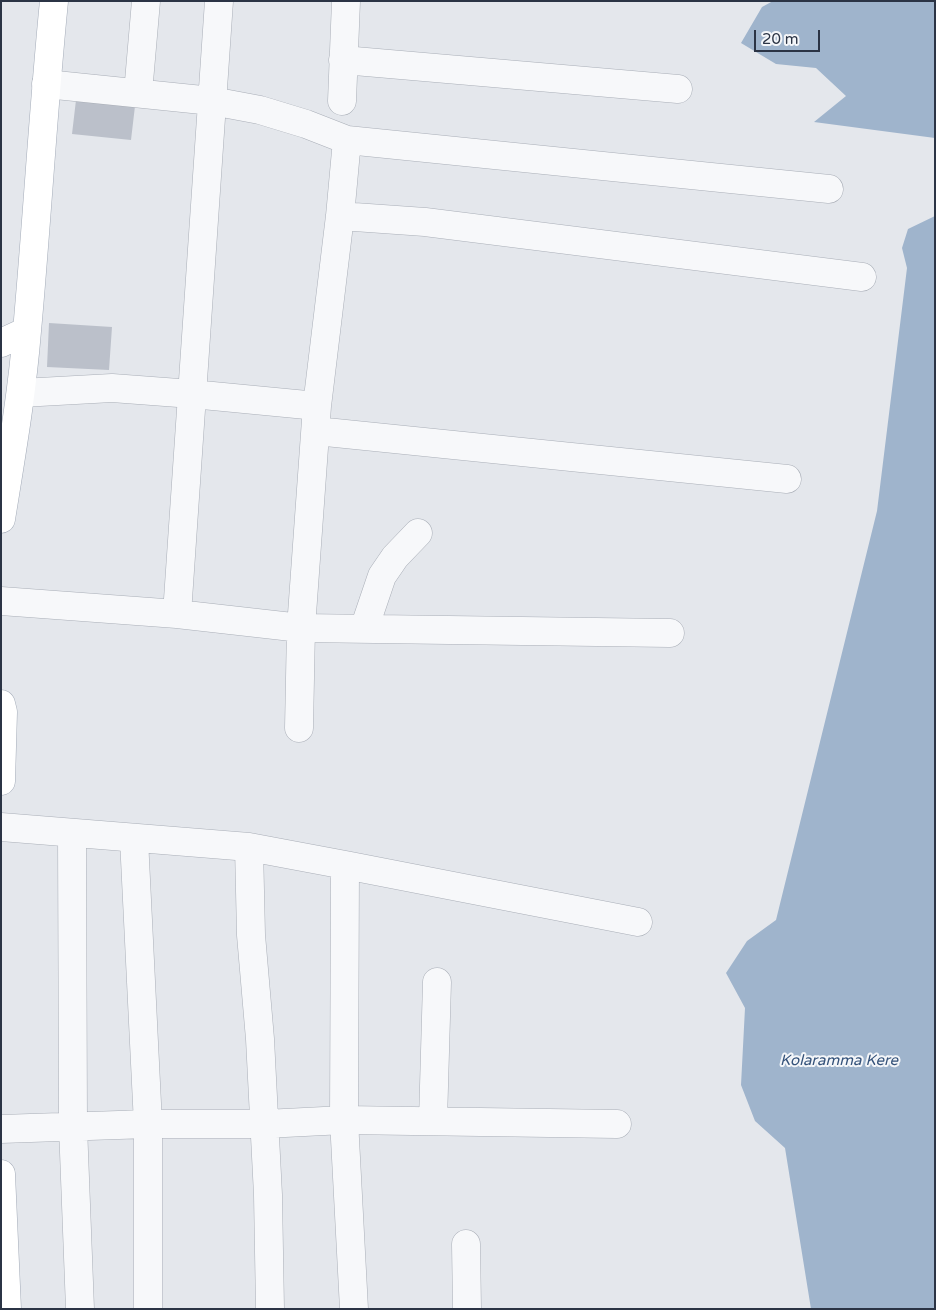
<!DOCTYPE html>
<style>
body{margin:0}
#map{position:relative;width:936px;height:1310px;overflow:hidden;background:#e4e7ec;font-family:"Varela Round",sans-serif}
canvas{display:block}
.frame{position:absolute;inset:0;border:2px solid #2b3445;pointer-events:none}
.scale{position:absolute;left:754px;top:30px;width:66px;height:22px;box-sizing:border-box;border:2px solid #2b3445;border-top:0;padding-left:6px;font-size:15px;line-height:18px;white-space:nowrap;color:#2b3445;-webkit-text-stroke:4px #f4f6f9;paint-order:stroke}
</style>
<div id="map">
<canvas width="936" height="1310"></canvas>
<div class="frame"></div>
<div class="scale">20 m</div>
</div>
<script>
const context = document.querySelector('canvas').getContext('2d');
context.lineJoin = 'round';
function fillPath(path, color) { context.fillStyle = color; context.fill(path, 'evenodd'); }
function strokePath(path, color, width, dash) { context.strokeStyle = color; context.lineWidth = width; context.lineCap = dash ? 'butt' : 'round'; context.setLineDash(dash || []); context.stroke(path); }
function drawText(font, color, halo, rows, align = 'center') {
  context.font = font + ' "Varela Round",sans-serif'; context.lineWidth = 4; context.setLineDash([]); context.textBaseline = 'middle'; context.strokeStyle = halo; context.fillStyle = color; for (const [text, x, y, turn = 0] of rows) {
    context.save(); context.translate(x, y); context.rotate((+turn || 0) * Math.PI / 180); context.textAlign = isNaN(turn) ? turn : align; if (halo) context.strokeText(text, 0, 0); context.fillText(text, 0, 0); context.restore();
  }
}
fillPath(new Path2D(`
 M773 1H935V138L814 122 846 96 816 68 776 64 741 43 762 7Z
 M935 216V1309H811L785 1148 755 1121 741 1085 745 1008 726 973 747 941 776 920 877 511 907 268 902 248 908 229Z`), '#9fb4cc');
fillPath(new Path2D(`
 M76 100 135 106 131 140 72 134Z
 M49 323 112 327 109 370 47 367Z`), '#bbc0ca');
const minor = new Path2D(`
 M343 60 678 89
 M46 84 212 101 260 110 306 124 347 140 829 189
 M138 93 146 1
 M342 101 346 1
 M340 216 425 222 862 277
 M21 393 112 388 192 394 317 406
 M316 431 787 479
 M1 601 177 614 301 628 670 633
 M177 614 219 1
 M364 629 382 576 395 557 418 533
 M299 728 301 628 317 406 340 216 347 140
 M1 827 249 847 345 865 344 1120 354 1309
 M72 833 73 1126 80 1309
 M134 839 148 1124V1309
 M249 847 251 935 260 1039 268 1195 270 1309
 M345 865 638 922
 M433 1121 437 982
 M1 1129 148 1124H265L344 1120 617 1124
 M466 1244 467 1309`);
const major = new Path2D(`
 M1 343 27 331
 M1 519C11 457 22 394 27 331 37 221 43 111 54 1
 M1 704 3 712 1 781
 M1 1174 7 1309`);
strokePath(minor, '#a9aeb7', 29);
strokePath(major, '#a3abb8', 29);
strokePath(minor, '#f7f8fa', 28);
strokePath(major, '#fff', 28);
drawText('italic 15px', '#34527a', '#f4f6f9', [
 ["Kolaramma Kere",839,1061]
]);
</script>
